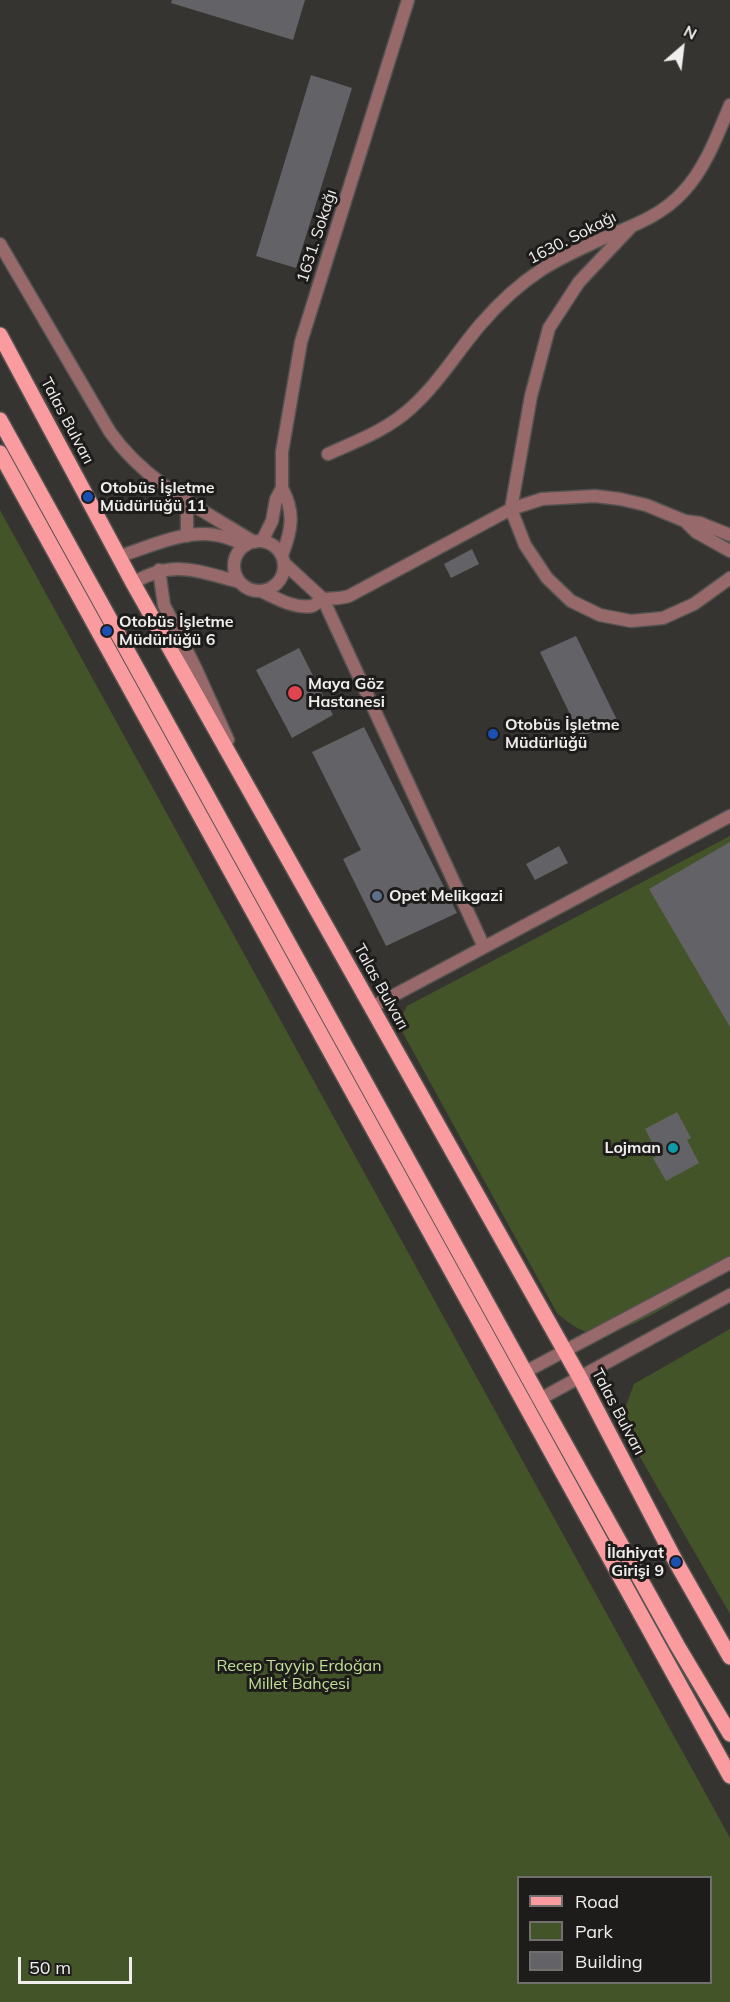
<!DOCTYPE html>
<meta charset="utf-8">
<style>
body{margin:0}
#map{position:relative;width:730px;height:2002px;overflow:hidden;background:#363431;font-family:Mulish,sans-serif}
canvas{display:block}
.legend{position:absolute;left:517px;top:1876px;width:195px;height:108px;box-sizing:border-box;background:#1d1c1b;border:2px solid #71706f;margin:0;padding:8px 10px;list-style:none;font-size:18px;color:#efeeec}
.legend li{display:flex;align-items:center;gap:12px;height:30px}
.legend b{width:30px;border:2px solid #71706f}
.north{position:absolute;left:652px;top:18px;width:60px;height:60px;-webkit-text-stroke:4px #1d1c1b;paint-order:stroke;rotate:28deg;font-size:16px;font-weight:700;line-height:24px;text-align:center;color:#efeeec}
.north::after{content:'';display:block;margin:auto;width:21px;height:27px;background:#efeeec;clip-path:polygon(50% 0,100% 100%,50% 72%,0 100%)}
.scale{position:absolute;left:18px;top:1957px;width:114px;height:27px;box-sizing:border-box;border:3px solid #efeeec;border-top:0;padding-left:8px;font-size:18px;line-height:21px;white-space:nowrap;color:#efeeec;-webkit-text-stroke:4px #1d1c1b;paint-order:stroke}
</style>
<div id="map">
<canvas width="730" height="2002"></canvas>
<ul class="legend">
<li><b style="height:8px;background:#fa9b9f"></b>Road</li>
<li><b style="height:16px;background:#435429"></b>Park</li>
<li><b style="height:16px;background:#636367"></b>Building</li>
</ul>
<div class="north">N</div>
<div class="scale">50 m</div>
</div>
<script>
const context = document.querySelector('canvas').getContext('2d');
context.lineJoin = 'round';
function fillPath(path, color) { context.fillStyle = color; context.fill(path, 'evenodd'); }
function strokePath(path, color, width, dash) { context.strokeStyle = color; context.lineWidth = width; context.lineCap = dash ? 'butt' : 'round'; context.setLineDash(dash || []); context.stroke(path); }
function drawText(font, color, halo, rows, align = 'center') {
  context.font = font + ' Mulish,sans-serif'; context.lineWidth = 6; context.setLineDash([]); context.textBaseline = 'middle'; context.strokeStyle = halo; context.fillStyle = color; for (const [text, x, y, turn = 0] of rows) {
    context.save(); context.translate(x, y); context.rotate((+turn || 0) * Math.PI / 180); context.textAlign = isNaN(turn) ? turn : align; if (halo) context.strokeText(text, 0, 0); context.fillText(text, 0, 0); context.restore();
  }
}
fillPath(new Path2D(`
 M0 510 730 1838V2002H0ZM518 1878H710V1982H518Z
 M730 836V1268C703 1284 630 1333 602 1334 584 1335 571 1325 557 1313L398 1024 407 1006Z
 M730 1329V1614L620 1422 634 1384Z`), '#435429');
fillPath(new Path2D(`
 M172 0H305L293 40 171 3Z
 M311 75 352 88 296 268 256 256Z
 M472 549 479 564 451 578 444 564Z
 M576 636 617 720 581 737 540 652Z
 M299 648 333 715 292 738 256 670Z
 M364 727 457 913 386 946 343 859 361 850 312 752Z
 M730 842V1027L649 889Z
 M559 846 568 863 535 880 526 864Z
 M677 1112 691 1138 687 1140 699 1163 666 1181 653 1158 659 1155 645 1129Z`), '#636367');
const minor = new Path2D(`
 M631 227 579 282 549 328 531 396 511 509 525 545 547 578 571 601 600 615 631 621 663 618 694 604 730 578
 M0 244 110 432C146 483 201 509 254 542
 M328 454C357 441 387 430 411 408 438 384 457 352 480 325 498 304 518 285 541 270 561 257 584 247 606 237 634 225 661 216 683 192 705 169 718 134 730 105
 M282 488C295 512 292 530 282 555
 M185 499 187 513V536
 M262 541 272 521 276 499 282 488V452L301 342 408 0
 M159 570 164 605 196 669 228 740
 M323 599 484 947
 M372 1007 730 816`);
const tertiary = new Path2D(`
 M685 521 696 532 730 551
 M234 566a25 25 0 1 1 50 0a25 25 0 1 1-50 0Z
 M120 556C149 547 183 530 215 535 225 536 236 541 246 545
 M284 563 323 599
 M133 583C174 559 196 571 240 582
 M261 591C276 598 294 609 312 606 317 604 320 600 325 599 333 598 340 599 349 596L511 509 542 499 595 496 620 499 646 505 685 521 700 523 730 535
 M525 1372 730 1263
 M540 1399 730 1295`);
const primary = new Path2D(`
 M0 335 133 583 580 1378 676 1562 730 1657
 M0 420 540 1399 677 1645 730 1734
 M0 453 730 1776`);
strokePath(minor, '#54524f', 15);
strokePath(tertiary, '#54524f', 15);
strokePath(primary, '#54524f', 18);
strokePath(minor, '#98696a', 12);
strokePath(tertiary, '#98696a', 12);
strokePath(primary, '#fa9b9f', 15);
for (const [x, y, r, color] of [
 [88,497,6,"#1a4fb4"],
 [107,631,6,"#1a4fb4"],
 [295,693,8,"#e0444e"],
 [493,734,6,"#1a4fb4"],
 [377,896,6,"#5c6f8a"],
 [673,1148,6,"#0f9aa8"],
 [676,1562,6,"#1a4fb4"]
]) { const dot = new Path2D(); dot.arc(x, y, r, 0, 2 * Math.PI); context.fillStyle = color; context.fill(dot); strokePath(dot, '#1d1c1b', 2); }
drawText('16px', '#efeeec', '#1d1c1b', [
 ["1631. Sokağı",317,236,-72],
 ["1630. Sokağı",572,238,-27],
 ["Talas Bulvarı",67,421,62],
 ["Talas Bulvarı",381,987,61],
 ["Talas Bulvarı",618,1412,62]
]);
drawText('bold 16px', '#efeeec', '#1d1c1b', [
 ["Otobüs İşletme",100,488],
 ["Müdürlüğü 11",100,506],
 ["Otobüs İşletme",119,622],
 ["Müdürlüğü 6",119,640],
 ["Maya Göz",308,684],
 ["Hastanesi",308,702],
 ["Otobüs İşletme",505,725],
 ["Müdürlüğü",505,743],
 ["Opet Melikgazi",389,896],
 ["Lojman",661,1148,"right"],
 ["İlahiyat",664,1553,"right"],
 ["Girişi 9",664,1571,"right"]
], 'left');
drawText('16px', '#c1e096', '#1d1c1b', [
 ["Recep Tayyip Erdoğan",299,1666],
 ["Millet Bahçesi",299,1684]
]);
</script>
